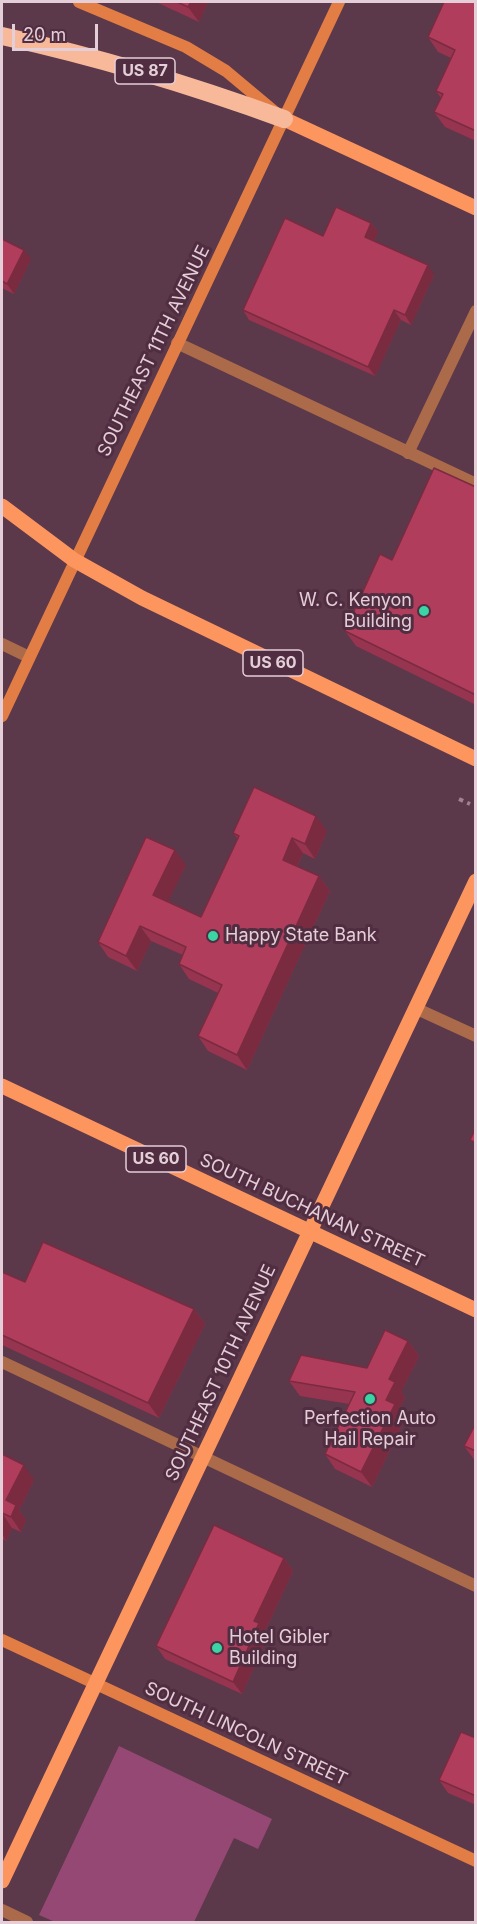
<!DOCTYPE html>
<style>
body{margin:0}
#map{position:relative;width:477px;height:1924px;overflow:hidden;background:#5b384a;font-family:Inter,sans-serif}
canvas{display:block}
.frame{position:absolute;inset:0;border:3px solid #e4ced8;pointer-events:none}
.scale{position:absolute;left:12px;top:24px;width:86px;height:27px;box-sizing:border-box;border:3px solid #e4ced8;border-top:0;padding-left:8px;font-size:18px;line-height:21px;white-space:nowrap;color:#e4ced8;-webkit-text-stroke:4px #502d40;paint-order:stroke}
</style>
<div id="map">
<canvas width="477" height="1924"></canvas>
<div class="frame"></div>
<div class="scale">20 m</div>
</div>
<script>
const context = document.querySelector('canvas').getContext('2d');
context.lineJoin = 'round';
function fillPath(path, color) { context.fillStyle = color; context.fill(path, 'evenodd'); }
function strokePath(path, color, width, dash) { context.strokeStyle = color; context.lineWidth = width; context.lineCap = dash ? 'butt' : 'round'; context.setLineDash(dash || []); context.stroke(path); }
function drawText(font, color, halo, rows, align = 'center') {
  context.font = font + ' Inter,sans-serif'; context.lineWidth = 6; context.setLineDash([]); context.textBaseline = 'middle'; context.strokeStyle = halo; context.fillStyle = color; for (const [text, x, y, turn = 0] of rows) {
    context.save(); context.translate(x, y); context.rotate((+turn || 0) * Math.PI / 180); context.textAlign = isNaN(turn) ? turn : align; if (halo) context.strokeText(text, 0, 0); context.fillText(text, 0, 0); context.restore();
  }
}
fillPath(new Path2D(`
 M119 1746 272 1819 258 1849 234 1838 194 1922H55L39 1915Z`), '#954873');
strokePath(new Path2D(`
 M459 799 470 804`), '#a08391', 4, [4.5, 4.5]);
strokePath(new Path2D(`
 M177 343 476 484
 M408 453 476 311
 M2 644 29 657
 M415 1008 476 1036
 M2 1362 476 1586
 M2 1910 27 1922`), '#ab6b4a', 12);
strokePath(new Path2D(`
 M79 2 186 47 226 71 275 112
 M2 716 339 2
 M2 1640 476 1861`), '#e27d46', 12);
strokePath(new Path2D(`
 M284 119 476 208
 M2 506 74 560 142 598 476 759
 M2 1086 476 1310
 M2 1881 476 881`), '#fd955e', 15);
strokePath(new Path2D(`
 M2 36C98 57 191 85 284 119`), '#f7b99a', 18);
fillPath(new Path2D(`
 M156 2H208L199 22Z
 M476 2V141L445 127 434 112 441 98 436 91 451 58 438 52 428 37Z
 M371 223 378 232 374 241 434 275 411 325 401 320 375 376 249 320 243 310 323 236Z
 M2 239 31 259 14 294 2 288Z
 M476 487V705L356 646 345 631 392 560Z
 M327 831 315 859 303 853 297 867 319 876 330 891 247 1070 208 1051 198 1036 218 993 189 979 179 964 183 955 151 941 137 971 108 957 98 942 186 865 168 901 201 917 238 839 233 833Z
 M2 1272 25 1282 194 1309 205 1324 159 1418 2 1345Z
 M408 1341 419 1356 401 1392 405 1397 399 1410 405 1419 372 1487 335 1469 325 1454 349 1404 300 1396 289 1381 367 1368Z
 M476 1423V1462L464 1446Z
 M2 1454 34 1480 19 1510 26 1520 21 1532 12 1528 6 1541 2 1538Z
 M284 1558 293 1571 265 1631 268 1636 242 1694 165 1659 156 1646Z
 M476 1738V1805L448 1793 439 1780Z`), '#97344f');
fillPath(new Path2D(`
 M191 2H208L199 22 188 7Z
 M371 223 378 232 372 246 365 237Z
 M24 250 31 259 14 294 7 284Z
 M428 265 434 275 411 325 405 315Z
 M394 310 401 320 375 376 368 367Z
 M316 816 327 831 315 859 305 844Z
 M292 838 303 853 293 875 283 860Z
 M175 850 186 865 164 910 153 895Z
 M319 876 330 891 247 1070 237 1055Z
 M140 926 151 941 137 971 126 956Z
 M194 1309 205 1324 159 1418 148 1403Z
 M408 1341 419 1356 401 1392 405 1397 399 1410 405 1419 372 1487 361 1472 386 1400 389 1379Z
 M24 1465 34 1480 19 1510 26 1520 21 1532 11 1517 6 1500Z
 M2 1513 12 1528 6 1541 2 1534Z
 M284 1558 293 1571 265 1631 268 1636 242 1694 233 1682 254 1621Z`), '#7b2b40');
const building = new Path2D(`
 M177 2H191L188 7Z
 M444 2H476V131L434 112 443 94 436 91 455 50 428 37Z
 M336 207 371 223 365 237 428 265 405 315 394 310 368 367 243 310 285 218 323 236Z
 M2 239 24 250 7 284 2 281Z
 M434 468 476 487V695L345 631 380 554 392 560Z
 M254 787 316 816 305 844 292 838 283 860 319 876 237 1055 198 1036 222 985 179 964 186 947 140 926 126 956 98 942 146 837 175 850 153 895 201 917 239 836 233 833Z
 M476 1128V1143L470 1140Z
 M43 1242 194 1309 148 1403 2 1335V1272L25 1282Z
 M385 1330 408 1341 389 1379 395 1382 386 1400 395 1404 361 1472 325 1454 355 1392 289 1381 301 1355 367 1368Z
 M476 1423V1451L464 1446Z
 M2 1454 24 1465 6 1500 16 1505 11 1517 2 1513Z
 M214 1525 284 1558 254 1621 259 1623 233 1682 156 1646Z
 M461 1732 476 1738V1796L439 1780Z`);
fillPath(building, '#b03d5c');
strokePath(building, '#7b2b40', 1.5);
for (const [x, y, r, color] of [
 [424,611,6,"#3ad4a5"],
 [213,936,6,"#3ad4a5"],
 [370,1399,6,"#3ad4a5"],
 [217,1648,6,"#3ad4a5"]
]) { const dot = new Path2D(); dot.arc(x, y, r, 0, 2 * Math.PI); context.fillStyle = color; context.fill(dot); strokePath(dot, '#502d40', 2); }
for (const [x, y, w] of [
 [145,71,60],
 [273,663,60],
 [156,1159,60]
]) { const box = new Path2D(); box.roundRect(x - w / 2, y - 13, w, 26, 4.5); context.fillStyle = '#502d40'; context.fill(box); strokePath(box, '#e4ced8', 1.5); }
drawText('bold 16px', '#e4ced8', null, [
 ["US 87",145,71],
 ["US 60",273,663],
 ["US 60",156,1159]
]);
drawText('18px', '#e4ced8', '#502d40', [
 ["SOUTHEAST 11TH AVENUE",154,351,-64],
 ["SOUTH BUCHANAN STREET",312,1211,25],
 ["SOUTHEAST 10TH AVENUE",221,1373,-65],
 ["SOUTH LINCOLN STREET",246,1734,25]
]);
drawText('18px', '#e4ced8', '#502d40', [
 ["W. C. Kenyon",412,601,"right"],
 ["Building",412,622,"right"],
 ["Happy State Bank",225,936],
 ["Perfection Auto",370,1419,"center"],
 ["Hail Repair",370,1440,"center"],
 ["Hotel Gibler",229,1638],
 ["Building",229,1659]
], 'left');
</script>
